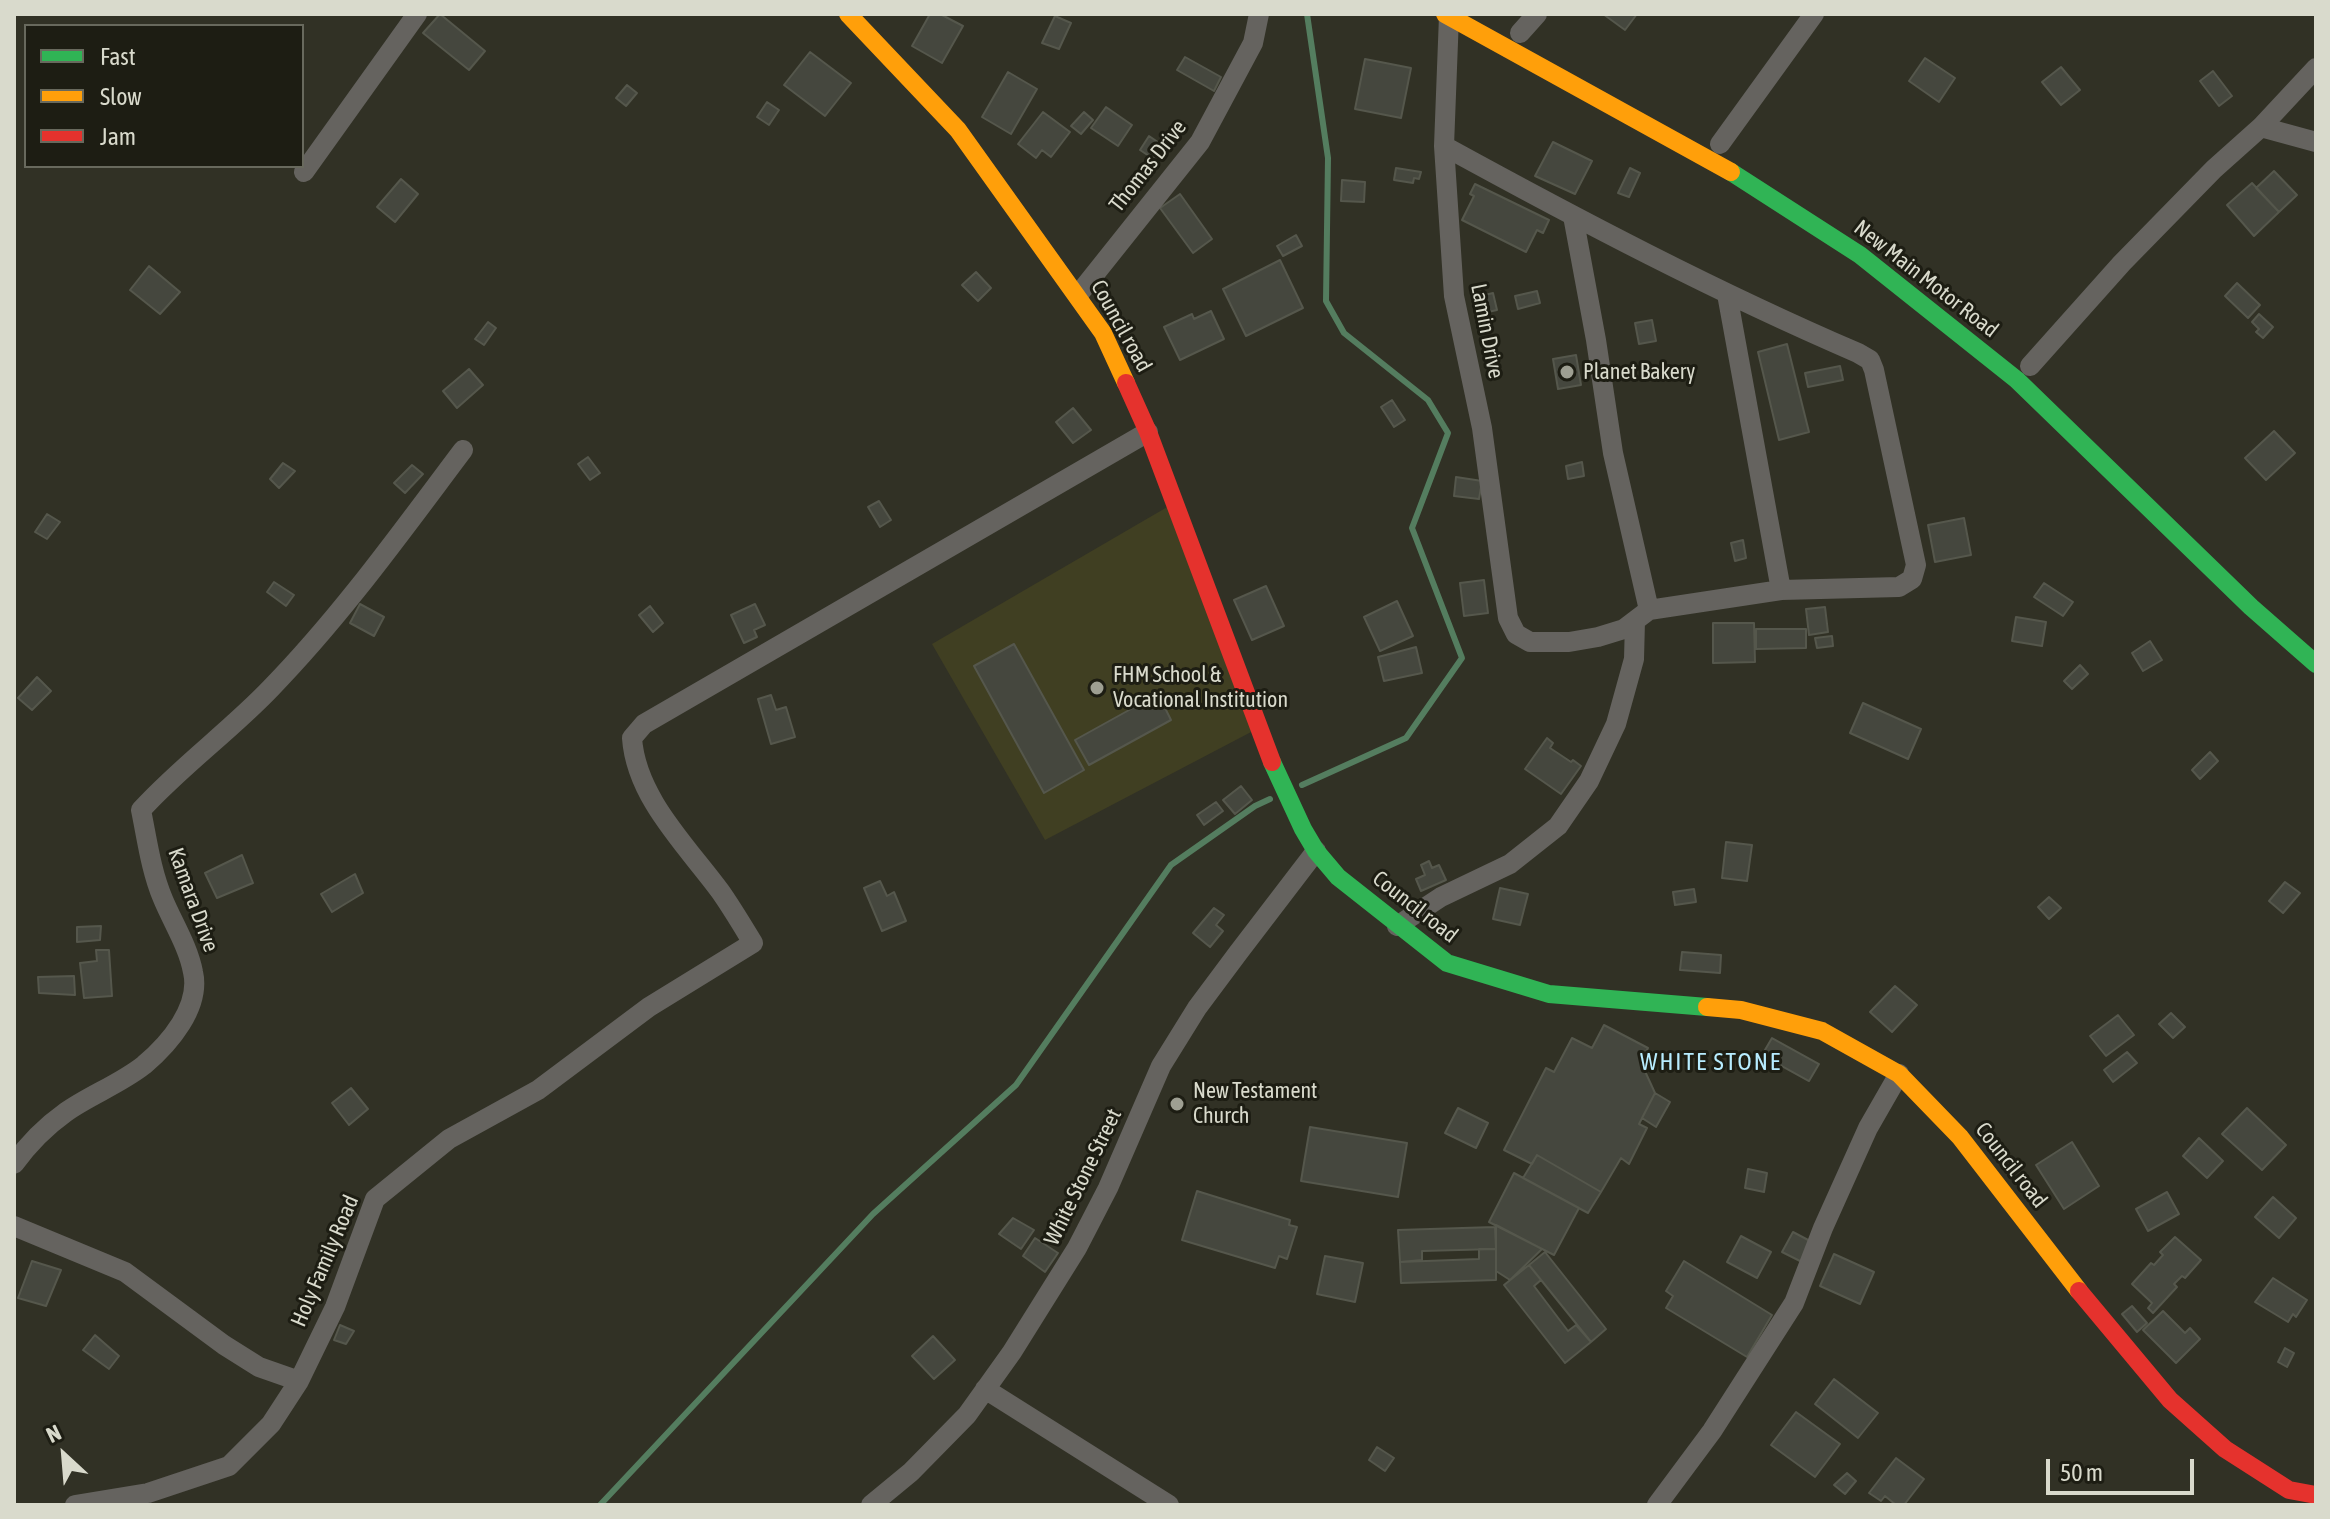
<!DOCTYPE html>
<style>
body{margin:0}
#map{position:relative;width:2330px;height:1519px;overflow:hidden;background:#313125;font-family:"Asap Condensed",sans-serif}
canvas{display:block}
.frame{position:absolute;inset:0;border:16px solid #d9dacc;pointer-events:none}
.legend{position:absolute;left:24px;top:24px;width:280px;height:144px;box-sizing:border-box;background:#1d1d13;border:2px solid #68695d;margin:0;padding:10px 14px;list-style:none;font-size:24px;color:#d9dacc}
.legend li{display:flex;align-items:center;gap:16px;height:40px}
.legend b{width:40px;border:2px solid #68695d}
.north{position:absolute;left:24px;top:1415px;width:80px;height:80px;-webkit-text-stroke:6px #1d1d13;paint-order:stroke;rotate:334deg;font-size:22px;font-weight:700;line-height:32px;text-align:center;color:#d9dacc}
.north::after{content:'';display:block;margin:auto;width:28px;height:36px;background:#d9dacc;clip-path:polygon(50% 0,100% 100%,50% 72%,0 100%)}
.scale{position:absolute;left:2046px;top:1459px;width:148px;height:36px;box-sizing:border-box;border:4px solid #d9dacc;border-top:0;padding-left:10px;font-size:24px;line-height:28px;white-space:nowrap;color:#d9dacc;-webkit-text-stroke:6px #1d1d13;paint-order:stroke}
</style>
<div id="map">
<canvas width="2330" height="1519"></canvas>
<div class="frame"></div>
<ul class="legend">
<li><b style="height:10px;background:#30b455"></b>Fast</li>
<li><b style="height:10px;background:#ff9f0a"></b>Slow</li>
<li><b style="height:10px;background:#e5322d"></b>Jam</li>
</ul>
<div class="north">N</div>
<div class="scale">50 m</div>
</div>
<script>
const context = document.querySelector('canvas').getContext('2d');
context.lineJoin = 'round';
function fillPath(path, color) { context.fillStyle = color; context.fill(path, 'evenodd'); }
function strokePath(path, color, width, dash) { context.strokeStyle = color; context.lineWidth = width; context.lineCap = dash ? 'butt' : 'round'; context.setLineDash(dash || []); context.stroke(path); }
function drawText(font, color, halo, rows, align = 'center') {
  context.font = font + ' "Asap Condensed",sans-serif'; context.lineWidth = 6; context.setLineDash([]); context.textBaseline = 'middle'; context.strokeStyle = halo; context.fillStyle = color; for (const [text, x, y, turn = 0] of rows) {
    context.save(); context.translate(x, y); context.rotate((+turn || 0) * Math.PI / 180); context.textAlign = isNaN(turn) ? turn : align; if (halo) context.strokeText(text, 0, 0); context.fillText(text, 0, 0); context.restore();
  }
}
fillPath(new Path2D(`
 M1169 506 1253 731 1045 840 932 644Z`), '#403f22');
strokePath(new Path2D(`
 M1302 785 1406 738 1462 658 1412 528 1448 433 1428 400 1344 333 1326 301 1328 158 1307 14
 M600 1505 873 1214 1016 1085 1171 865 1255 806 1270 799`), '#547d5f', 6);
const building = new Path2D(`
 M440 14 485 51 469 70 423 33Z
 M930 14H940L963 26 942 63 912 46Z
 M1603 14H1637L1625 30Z
 M1055 16 1071 23 1059 49 1042 43Z
 M810 52 851 83 825 116 784 85Z
 M1185 57 1221 77 1214 91 1177 70Z
 M1925 58 1955 78 1939 102 1909 81Z
 M1365 59 1411 68 1401 118 1355 109Z
 M2061 67 2080 90 2061 105 2042 82Z
 M2213 71 2232 96 2219 106 2200 81Z
 M1008 72 1037 89 1011 134 982 117Z
 M627 85 637 93 626 106 616 98Z
 M767 102 779 110 769 125 757 117Z
 M1106 107 1132 125 1118 146 1091 128Z
 M1043 112 1070 132 1051 157 1042 150 1036 158 1018 144Z
 M1084 112 1093 120 1081 134 1071 126Z
 M1149 136 1165 147 1155 160 1140 150Z
 M1553 142 1592 161 1575 194 1535 176Z
 M1396 168 1421 172 1419 179 1414 178 1413 183 1394 180Z
 M1630 168 1640 173 1629 197 1618 193Z
 M2274 171 2297 195 2279 212 2256 188Z
 M401 179 418 194 395 222 377 207Z
 M1342 180 1365 182 1364 202 1341 201Z
 M2252 183 2279 212 2254 236 2227 205Z
 M1475 184 1549 220 1543 233 1537 230 1526 252 1462 220 1474 196 1470 194Z
 M1180 194 1212 239 1193 253 1160 208Z
 M1296 235 1302 246 1283 256 1277 246Z
 M1280 260 1303 308 1246 336 1223 289Z
 M149 266 180 292 160 314 130 290Z
 M976 272 991 288 978 301 962 285Z
 M2237 283 2260 305 2248 318 2225 296Z
 M1537 291 1540 303 1518 309 1515 296Z
 M1493 293 1497 310 1488 312 1486 304 1476 307 1473 298Z
 M1211 311 1224 339 1180 360 1164 327 1192 314 1194 319Z
 M2259 314 2273 327 2263 338 2256 332 2259 329 2252 322Z
 M1652 320 1656 341 1639 344 1635 323Z
 M488 322 496 328 484 345 475 339Z
 M1787 344 1809 432 1779 440 1758 352Z
 M1576 355 1581 385 1558 389 1553 359Z
 M1840 366 1843 380 1808 387 1805 373Z
 M469 369 483 385 457 408 443 391Z
 M1392 400 1405 420 1394 427 1381 407Z
 M1073 408 1091 430 1073 443 1056 422Z
 M2274 431 2295 453 2266 480 2245 458Z
 M588 457 600 473 590 480 578 464Z
 M1582 462 1584 476 1568 479 1566 466Z
 M283 463 295 471 279 488 270 479Z
 M412 465 423 474 405 493 394 483Z
 M1456 477 1482 481 1479 499 1454 496Z
 M879 501 891 520 880 527 868 507Z
 M47 514 60 522 47 539 35 532Z
 M1964 518 1971 555 1935 562 1928 525Z
 M1743 540 1746 558 1735 561 1731 543Z
 M1484 580 1488 613 1464 616 1460 583Z
 M274 582 294 595 286 606 267 592Z
 M2044 583 2073 602 2063 616 2034 597Z
 M1266 586 1284 626 1252 640 1234 600Z
 M1397 601 1413 636 1380 651 1364 617Z
 M360 604 384 617 374 636 350 623Z
 M755 604 765 625 754 630 757 637 744 643 731 615Z
 M650 606 663 623 653 632 639 615Z
 M1825 607 1828 632 1809 635 1806 609Z
 M2016 617 2046 622 2042 646 2012 641Z
 M1713 623H1754L1755 662 1713 663Z
 M1756 629H1806V648L1756 649Z
 M1832 636 1833 646 1817 648 1815 638Z
 M2150 641 2162 660 2143 671 2132 653Z
 M1014 644 1084 770 1044 793 974 666Z
 M1416 647 1422 673 1384 681 1378 657Z
 M2080 665 2088 674 2072 689 2064 681Z
 M37 677 51 691 32 710 18 698Z
 M1158 694 1171 720 1089 765 1075 740Z
 M771 695 776 710 786 707 795 737 771 744 758 699Z
 M1863 703 1921 729 1908 759 1850 733Z
 M1547 738 1553 743 1550 748 1571 762 1573 760 1581 766 1561 794 1525 769Z
 M2210 752 2218 761 2200 779 2192 770Z
 M1241 786 1252 800 1235 814 1223 800Z
 M1216 802 1223 811 1204 825 1197 815Z
 M1726 842 1752 845 1747 881 1722 878Z
 M242 855 253 883 217 898 205 873Z
 M1429 861 1432 868 1439 865 1446 880 1421 891 1416 879 1425 875 1421 865Z
 M355 874 363 893 332 912 321 894Z
 M880 881 887 896 894 892 906 921 882 931 864 888Z
 M2285 882 2300 893 2283 913 2269 901Z
 M1500 888 1528 894 1520 925 1493 919Z
 M1694 889 1696 902 1675 905 1673 892Z
 M2049 897 2061 908 2049 919 2038 907Z
 M1214 908 1224 915 1216 925 1223 931 1210 947 1193 933Z
 M101 926 100 940 77 942V927Z
 M96 950H109L112 996 84 998 80 963 97 961Z
 M1682 952 1721 955 1720 973 1680 970Z
 M74 976 75 995 39 993 38 977Z
 M1895 986 1917 1005 1892 1032 1870 1012Z
 M2171 1013 2185 1027 2173 1038 2159 1024Z
 M2118 1015 2134 1035 2106 1056 2090 1036Z
 M1604 1025 1648 1048 1644 1056 1651 1065 1644 1069 1655 1093 1639 1124 1647 1128 1629 1164 1621 1158 1601 1192 1537 1155 1532 1164 1504 1150 1546 1068 1554 1072 1572 1038 1592 1048Z
 M1772 1038 1819 1064 1809 1081 1762 1055Z
 M2127 1052 2137 1063 2113 1082 2104 1070Z
 M351 1088 368 1109 349 1125 332 1103Z
 M1655 1093 1670 1102 1656 1127 1642 1118Z
 M1458 1108 1488 1123 1476 1148 1445 1133Z
 M2247 1108 2286 1145 2262 1170 2222 1134Z
 M1310 1127 1407 1143 1398 1197 1301 1181Z
 M2199 1138 2223 1161 2207 1178 2183 1156Z
 M2072 1142 2099 1186 2064 1209 2036 1165Z
 M1537 1155 1601 1192 1588 1213 1523 1178Z
 M1748 1169 1767 1173 1764 1192 1745 1188Z
 M1514 1173 1579 1208 1554 1255 1489 1222Z
 M1197 1191 1290 1220 1289 1225 1297 1227 1287 1259 1279 1256 1275 1268 1182 1240Z
 M2167 1192 2179 1214 2148 1231 2136 1209Z
 M2273 1197 2296 1218 2279 1238 2255 1217Z
 M1013 1218 1034 1230 1021 1249 999 1234Z
 M1496 1225 1542 1249 1510 1280 1496 1271Z
 M1495 1227 1496 1249 1422 1251V1260L1400 1262 1398 1230Z
 M1793 1232 1812 1242 1802 1262 1782 1252Z
 M1741 1236 1771 1252 1757 1278 1727 1262Z
 M2175 1237 2201 1260 2185 1278 2182 1276 2174 1284 2177 1287 2153 1313 2148 1308 2152 1303 2132 1284 2151 1263 2154 1265 2163 1255 2160 1252Z
 M1035 1238 1058 1253 1045 1272 1023 1256Z
 M1479 1249H1496V1280L1401 1283 1400 1262 1479 1259Z
 M1545 1252 1606 1329 1591 1342 1529 1265Z
 M1834 1254 1874 1272 1860 1304 1820 1286Z
 M1325 1256 1363 1263 1355 1302 1317 1294Z
 M32 1261 61 1270 46 1306 18 1298Z
 M1684 1261 1772 1315 1747 1357 1666 1308 1673 1296 1666 1291Z
 M1529 1265 1541 1280 1534 1286 1568 1331 1576 1325 1591 1342 1565 1363 1504 1285Z
 M2273 1278 2307 1300 2296 1317 2293 1314 2288 1322 2255 1302Z
 M2132 1306 2147 1323 2137 1332 2122 1314Z
 M2163 1311 2185 1333 2190 1328 2200 1339 2176 1363 2143 1330Z
 M340 1325 354 1331 346 1344 334 1340Z
 M95 1335 119 1356 109 1369 83 1350Z
 M933 1336 955 1360 934 1379 912 1356Z
 M2285 1348 2294 1353 2287 1367 2278 1362Z
 M1834 1379 1878 1413 1858 1438 1815 1404Z
 M1796 1412 1840 1444 1815 1477 1771 1445Z
 M1377 1447 1394 1458 1385 1471 1369 1460Z
 M1896 1458 1924 1479 1904 1505H1896L1885 1496 1881 1501 1869 1493Z
 M1847 1473 1856 1481 1845 1494 1834 1485Z`);
fillPath(building, '#45473e');
strokePath(building, '#55574c', 2);
strokePath(new Path2D(`
 M1520 33 1537 14
 M2261 127 2316 142
 M1720 144 1814 14
 M1444 146C1579 220 1716 292 1858 353L1870 360 1874 370 1916 565 1912 579 1899 587 1781 590 1649 610 1624 629 1598 637 1569 642H1530L1516 634 1508 618 1482 428 1454 296 1444 146 1449 16
 M304 172 417 14
 M1573 216 1596 340 1613 453 1649 610
 M1727 294 1781 590
 M1078 295 1200 142 1253 43 1259 14
 M2030 366 2122 263 2214 169 2261 127 2316 68
 M1397 926 1441 897 1510 864 1558 826 1589 781 1616 724 1634 659 1635 621
 M14 1164C29 1143 45 1127 66 1112 90 1095 120 1084 144 1065 169 1044 201 1007 193 972 188 946 173 923 163 899 151 871 147 839 141 810 181 766 230 731 271 688 342 615 402 531 463 450
 M14 1226 125 1272 224 1345 259 1367 299 1381
 M985 1389 1169 1505
 M75 1505 148 1493 229 1466 271 1424 299 1381 335 1307 375 1199 449 1139 538 1090 649 1007 753 943C742 925 732 908 720 891 686 845 636 797 632 738L644 724 1148 432
 M871 1505 911 1472 967 1415 1012 1352 1077 1248 1108 1188 1161 1066 1197 1008 1238 953 1316 851
 M1657 1505 1712 1431 1794 1303 1823 1228 1868 1128 1899 1074`), '#65635f', 20);
strokePath(new Path2D(`
 M1731 172 1860 255 2017 380 2251 607 2316 664
 M1272 762 1303 829 1316 851 1338 877 1447 963 1549 994 1707 1007`), '#30b455', 18);
strokePath(new Path2D(`
 M848 14 958 130 1103 333 1126 383
 M1445 14 1731 172
 M1707 1007 1741 1010 1822 1031 1899 1074 1960 1137 2079 1291`), '#ff9f0a', 18);
strokePath(new Path2D(`
 M1126 383 1148 432 1272 762
 M2079 1291 2170 1400 2225 1449 2289 1490 2316 1495`), '#e5322d', 18);
for (const [x, y, r, color] of [
 [1567,372,8,"#9e9f92"],
 [1097,688,8,"#9e9f92"],
 [1177,1104,8,"#9e9f92"]
]) { const dot = new Path2D(); dot.arc(x, y, r, 0, 2 * Math.PI); context.fillStyle = color; context.fill(dot); strokePath(dot, '#1d1d13', 3); }
drawText('22px', '#d9dacc', '#1d1d13', [
 ["Thomas Drive",1148,166,-52],
 ["New Main Motor Road",1926,279,38],
 ["Council road",1121,326,61],
 ["Lamin Drive",1487,331,79],
 ["Kamara Drive",193,900,70],
 ["Council road",1415,907,38],
 ["Council road",2011,1165,52],
 ["White Stone Street",1083,1177,-64],
 ["Holy Family Road",325,1261,-67]
]);
drawText('22px', '#d9dacc', '#1d1d13', [
 ["Planet Bakery",1583,372],
 ["FHM School &",1113,675],
 ["Vocational Institution",1113,700],
 ["New Testament",1193,1091],
 ["Church",1193,1116]
], 'left');
context.letterSpacing = '2px';
drawText('24px', '#b7ecff', '#1d1d13', [
 ["WHITE STONE",1711,1062]
]);
context.letterSpacing = '0px';
</script>
